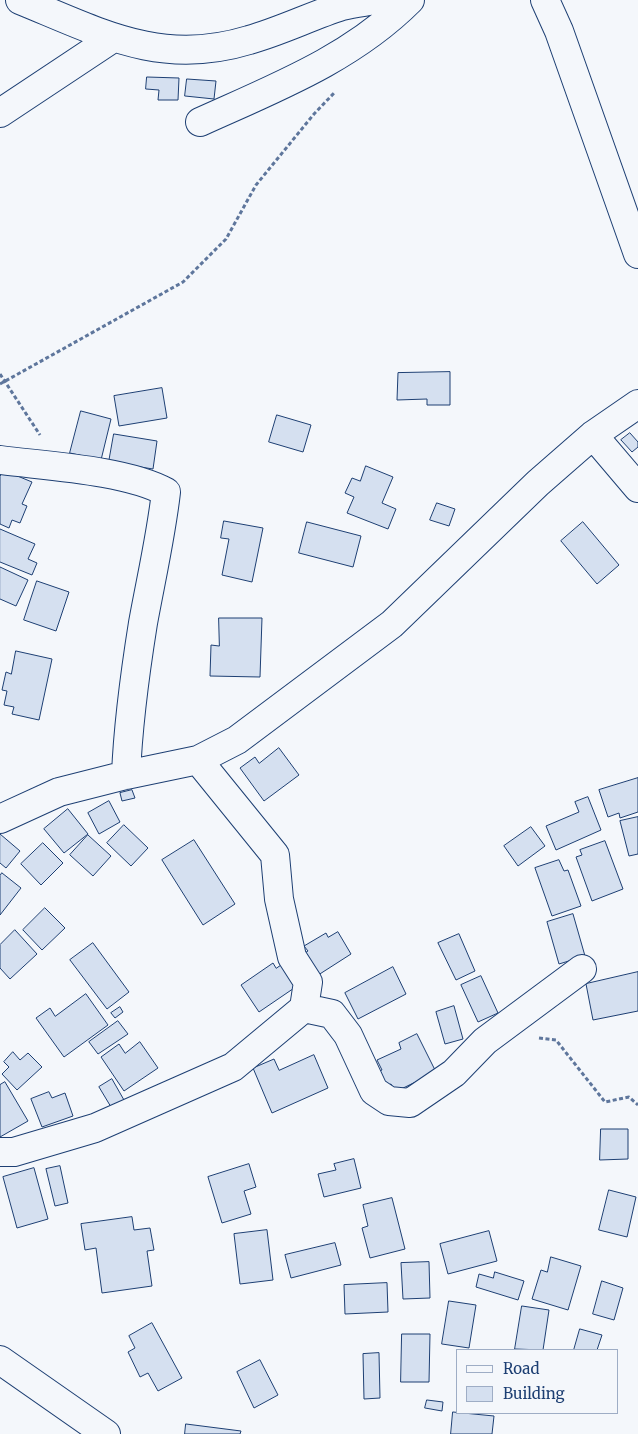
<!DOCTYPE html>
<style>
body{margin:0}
#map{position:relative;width:638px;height:1434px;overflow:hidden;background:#f4f7fb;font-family:Merriweather,serif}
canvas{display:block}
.legend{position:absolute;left:456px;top:1349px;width:162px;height:65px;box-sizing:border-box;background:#f4f7fb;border:1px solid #9eadc5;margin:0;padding:6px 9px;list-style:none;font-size:15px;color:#1d3f73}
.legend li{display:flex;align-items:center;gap:10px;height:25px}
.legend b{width:25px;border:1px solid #9eadc5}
</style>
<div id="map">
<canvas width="638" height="1434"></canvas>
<ul class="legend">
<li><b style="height:6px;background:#f4f7fb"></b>Road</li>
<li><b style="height:14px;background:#d5e0f0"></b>Building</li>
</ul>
</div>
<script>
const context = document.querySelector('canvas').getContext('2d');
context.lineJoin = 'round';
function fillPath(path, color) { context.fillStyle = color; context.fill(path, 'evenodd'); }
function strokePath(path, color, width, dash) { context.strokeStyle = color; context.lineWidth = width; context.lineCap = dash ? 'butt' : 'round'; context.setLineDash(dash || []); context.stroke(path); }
const building = new Path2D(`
 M147 77 179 78 178 100H158L159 90 146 89Z
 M187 79 216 81 214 99 185 96Z
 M450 372V405H427V399L397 400 398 373Z
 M162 388 167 418 119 426 114 396Z
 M81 411 111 419 101 460 70 453Z
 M277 415 311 425 303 452 269 442Z
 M630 433 638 442V447L632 452 621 440Z
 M114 434 157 441 153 469 109 462Z
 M366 466 393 477 382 503 396 509 388 529 347 513 354 497 345 493 352 478 360 481Z
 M3 470 32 482 22 504 27 506 20 523 12 520 9 528 0 524V477Z
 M437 503 455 509 449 526 430 520Z
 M224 521 263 528 252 582 222 575 229 539 221 538Z
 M307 522 361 536 353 567 299 553Z
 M583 522 619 565 597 584 561 541Z
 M0 529 35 544 28 559 37 563 32 575 0 562Z
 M0 567 28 580 16 606 0 599Z
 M37 581 69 592 56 631 24 620Z
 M219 618H262L260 677 210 676 211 645 219 646Z
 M16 651 52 659 39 720 12 714 14 707 4 705 7 691 2 690 6 672 11 674Z
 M279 748 299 775 264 801 240 768 255 757 259 763Z
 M638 778V812L620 818 619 813 608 817 599 790Z
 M132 790 135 798 122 801 120 793Z
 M588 797 601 830 556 850 546 826 579 812 575 802Z
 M109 801 120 822 99 834 88 813Z
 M68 809 88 834 64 853 44 829Z
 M638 817V854L629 856 620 821Z
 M124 825 148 848 131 866 107 843Z
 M531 827 545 846 518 866 504 846Z
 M0 834 20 851 6 868 0 863Z
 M88 835 111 856 93 876 70 855Z
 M194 840 235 904 203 925 162 860Z
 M605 841 623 889 592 901 576 857 582 855 580 850Z
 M43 843 63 863 41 885 21 864Z
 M559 860 564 871 568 870 581 906 552 916 535 868Z
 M2 873 21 888 0 915V876Z
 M45 908 65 928 42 950 23 930Z
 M573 914 585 956 559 964 547 922Z
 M15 930 37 954 10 979 0 968V945Z
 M338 932 351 954 312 979 298 957 308 951 304 946 326 933 328 937Z
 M459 934 475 971 456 980 438 943Z
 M93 943 129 992 107 1009 70 960Z
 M289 960 303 982 259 1012 241 985 273 963 276 968Z
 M393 967 406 994 358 1019 345 993Z
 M638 972V1011L593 1020 586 984Z
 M481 976 498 1013 478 1022 461 985Z
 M86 994 108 1025 64 1057 36 1018 50 1008 55 1016Z
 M454 1006 463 1039 445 1044 436 1012Z
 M120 1007 123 1012 115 1018 111 1013Z
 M118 1021 128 1034 98 1054 89 1042Z
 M417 1034 436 1072 395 1092 391 1084 380 1089 373 1074 382 1070 377 1060 401 1049 399 1043Z
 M140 1042 158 1068 124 1091 101 1057 119 1044 125 1053Z
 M13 1052 20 1060 28 1053 42 1067 17 1090 2 1074 9 1067 4 1062Z
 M314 1055 328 1088 272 1113 253 1068 274 1059 279 1070Z
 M112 1079 124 1100 111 1107 99 1087Z
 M5 1082 28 1121 0 1137V1085Z
 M49 1092 52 1098 65 1093 73 1116 42 1127 31 1099Z
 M601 1129H628V1159L600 1160Z
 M354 1159 361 1188 324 1197 318 1174 336 1170 334 1164Z
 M249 1164 256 1187 244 1191 251 1214 222 1223 208 1177Z
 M60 1166 68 1203 55 1206 46 1169Z
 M34 1168 48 1219 17 1228 3 1177Z
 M609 1190 636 1197 627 1237 599 1230Z
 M392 1198 405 1249 370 1258 362 1228 368 1226 363 1205Z
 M132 1217 134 1230 150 1228 154 1250 147 1251 152 1286 102 1293 96 1248 85 1250 81 1224Z
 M267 1230 273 1280 240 1284 234 1234Z
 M489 1231 497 1261 448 1274 440 1244Z
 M335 1243 341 1265 291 1278 285 1255Z
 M551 1257 581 1266 568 1310 532 1299 541 1270 547 1272Z
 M429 1262 430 1298 403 1299 401 1263Z
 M495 1272 524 1281 518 1300 476 1287 479 1274 493 1278Z
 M602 1281 623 1288 614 1320 593 1314Z
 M387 1283 388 1312 345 1314 344 1285Z
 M449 1301 476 1305 469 1348 442 1344Z
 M522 1306 549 1310 543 1350 515 1349Z
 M152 1323 182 1378 158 1391 148 1373 140 1377 128 1352 135 1348 129 1336Z
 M580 1329 602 1335 597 1350H574Z
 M402 1334H430L429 1382H401Z
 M379 1353 380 1398 364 1399 363 1354Z
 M260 1360 278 1395 254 1408 237 1372Z
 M427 1400 443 1402 442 1411 425 1408Z
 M453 1412 494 1416 492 1434H451Z
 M186 1424 241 1431 240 1434H185Z`);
fillPath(building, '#d5e0f0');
strokePath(building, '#1d3f73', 1);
const minor = new Path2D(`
 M20 0C101 33 161 67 249 40 281 31 311 16 342 6 353 3 365 2 376 0
 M545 0 559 31 638 254
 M0 113 113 38
 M200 122C275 88 351 59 410 0
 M593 435 638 488
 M0 460C46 466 126 470 166 492 161 536 151 579 143 623 135 673 128 724 126 775
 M0 819 59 792 126 775 198 760 237 740 392 624 538 483 593 435 638 404
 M304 1008 332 1014 348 1035 374 1091 389 1101 410 1103 454 1073 485 1041 582 969
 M0 1152H14L95 1128 233 1067 304 1008 308 982 292 957 279 899 275 855 198 760
 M0 1360 106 1434`);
strokePath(minor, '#1d3f73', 30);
strokePath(new Path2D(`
 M0 374 40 435
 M0 384 183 282 226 239 256 185 314 114 335 92
 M539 1038 556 1040 605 1102 629 1097 638 1105`), '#5e769c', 3, [4, 2.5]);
strokePath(minor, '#f4f7fb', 28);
</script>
